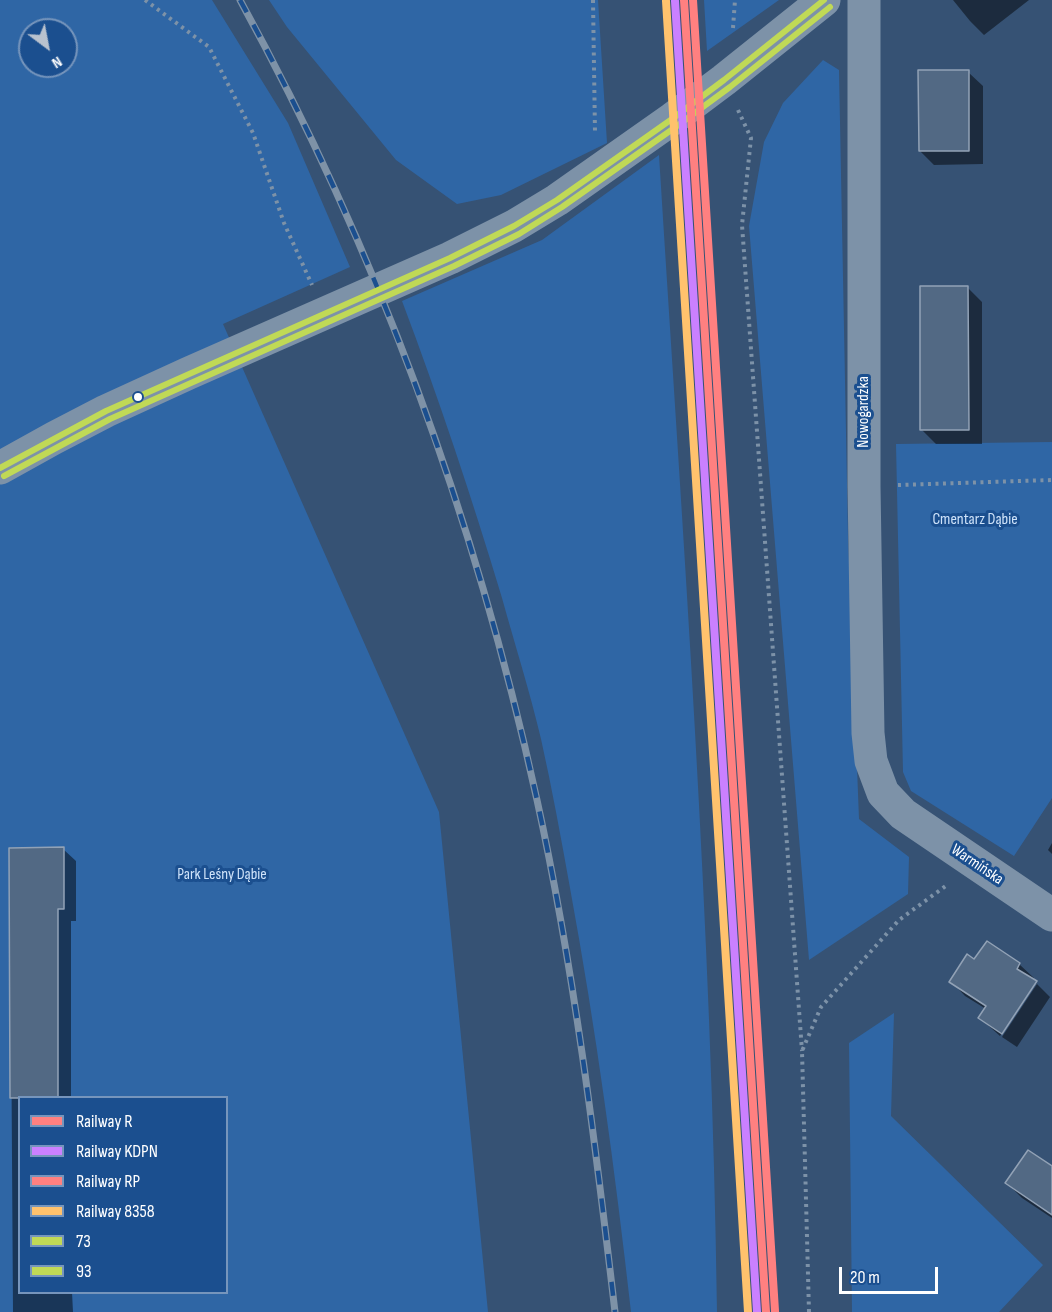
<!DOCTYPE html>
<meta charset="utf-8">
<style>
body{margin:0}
#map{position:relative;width:1052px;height:1312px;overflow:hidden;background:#365274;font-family:"Sofia Sans Condensed",sans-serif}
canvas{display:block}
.legend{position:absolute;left:18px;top:1096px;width:210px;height:198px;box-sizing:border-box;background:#1b4f8f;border:2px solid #7695bc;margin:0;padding:8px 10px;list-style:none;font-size:18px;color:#fff}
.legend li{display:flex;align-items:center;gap:12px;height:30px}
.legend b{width:30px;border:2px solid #7695bc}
.north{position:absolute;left:18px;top:18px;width:60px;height:60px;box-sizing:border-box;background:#1b4f8f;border:2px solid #7695bc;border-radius:50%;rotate:148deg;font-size:16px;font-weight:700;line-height:24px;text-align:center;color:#fff}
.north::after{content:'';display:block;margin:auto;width:21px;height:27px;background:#b9c2ce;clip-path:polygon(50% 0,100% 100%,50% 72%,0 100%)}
.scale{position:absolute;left:839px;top:1267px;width:99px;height:27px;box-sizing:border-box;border:3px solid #fff;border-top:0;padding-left:8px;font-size:18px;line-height:21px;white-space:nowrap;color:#fff;-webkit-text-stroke:4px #1b4f8f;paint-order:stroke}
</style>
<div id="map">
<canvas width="1052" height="1312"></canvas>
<ul class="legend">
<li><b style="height:8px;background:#ff8080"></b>Railway R</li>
<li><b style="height:8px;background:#ca80ff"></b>Railway KDPN</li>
<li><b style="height:8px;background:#ff8080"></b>Railway RP</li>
<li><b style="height:8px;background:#ffc26d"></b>Railway 8358</li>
<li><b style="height:8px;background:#c0d956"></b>73</li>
<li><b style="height:8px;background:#c0d956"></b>93</li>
</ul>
<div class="north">N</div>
<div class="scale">20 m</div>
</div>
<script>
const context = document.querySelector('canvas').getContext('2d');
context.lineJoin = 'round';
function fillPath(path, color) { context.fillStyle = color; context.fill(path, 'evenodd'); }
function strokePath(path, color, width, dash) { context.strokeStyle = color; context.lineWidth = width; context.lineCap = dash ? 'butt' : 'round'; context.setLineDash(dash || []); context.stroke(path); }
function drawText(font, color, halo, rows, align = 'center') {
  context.font = font + ' "Sofia Sans Condensed",sans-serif'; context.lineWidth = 6; context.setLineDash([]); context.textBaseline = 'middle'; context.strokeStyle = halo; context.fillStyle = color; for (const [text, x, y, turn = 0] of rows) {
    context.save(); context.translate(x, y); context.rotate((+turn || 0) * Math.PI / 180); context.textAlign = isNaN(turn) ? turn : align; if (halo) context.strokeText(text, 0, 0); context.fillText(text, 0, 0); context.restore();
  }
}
fillPath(new Path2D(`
 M0 0H212L288 123 350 267 223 324 439 812 488 1312H0ZM30 30H66V66H30ZM20 1098H226V1292H20Z
 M269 0H598L607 143 501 195 457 204 396 160 287 27Z
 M704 0H779L707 51Z
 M823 60 839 70 848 536 859 819 909 857 908 894 809 960 749 226 764 142 783 103Z
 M659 155C683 540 712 926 717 1312H631C615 1170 596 1029 570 888 561 838 552 788 541 739 530 692 515 645 502 598 472 498 439 399 402 301L542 240Z
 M1052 442V798L1014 856 911 791 903 772 896 444Z
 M894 1013 891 1116 1043 1265 999 1312H852L849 1043Z`), '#2f66a5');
fillPath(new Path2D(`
 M953 0H1029L984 35 970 21Z
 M968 72 983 86V164L934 165 920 151Z
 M967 287 982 302V444H936L922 430Z
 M1052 843V854L1048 850Z
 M10 849H63L76 861V921H71V1098H20V1292H72L73 1312H13Z
 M975 962 1019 964 1034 978 1032 980 1037 984H1033L1000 1036 980 1018 986 1009 965 996 951 981Z
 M1037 984 1050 997 1017 1047 1002 1037Z
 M1052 1168V1218L1022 1198 1007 1183Z`), '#0007');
const building = new Path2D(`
 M918 70H969V151H919Z
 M920 286H968L969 430H920Z
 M64 847V909H58V1098H10L9 848Z
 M987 941 1020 963 1017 969 1037 981 1002 1034 978 1018 986 1006 949 982 967 954 974 959Z
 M1028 1150 1052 1166V1215L1005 1183Z`);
fillPath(building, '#526984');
strokePath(building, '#92a2b6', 1.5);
strokePath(new Path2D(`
 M145 0 209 47 253 133 284 223 312 285
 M593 0 595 133
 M733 28 735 0
 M738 110 751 138 742 225 802 1051
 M898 485 1052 480
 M809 1312 802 1051 821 1007 899 920 947 885`), '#7d92a8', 4, [3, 4.5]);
strokePath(new Path2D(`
 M864 0V486L868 733 871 761 883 793 903 814 1052 915
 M0 468 54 438 106 411 189 373 450 258 514 226 557 200 672 119 724 80 824 0`), '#7d92a8', 33);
const rail = new Path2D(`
 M240 0C377 250 476 521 537 800 574 969 595 1141 615 1312`);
strokePath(rail, '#7e92a7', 7);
strokePath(rail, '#1b4f8f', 4.5, [14]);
strokePath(new Path2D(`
 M0 468 106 411 450 258 514 226 557 200 672 119 724 80 824 0`), '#c0d956', 6);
strokePath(new Path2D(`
 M4 476 110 419 454 266 519 234 562 207 677 126 730 87 830 7`), '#c0d956', 6);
strokePath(new Path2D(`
 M684 0 766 1312`), '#ff8080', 8);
strokePath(new Path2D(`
 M675 1 757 1312`), '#ca80ff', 8);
strokePath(new Path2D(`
 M693 0 775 1311`), '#ff8080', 8);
strokePath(new Path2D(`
 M666 1 748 1312`), '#ffc26d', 8);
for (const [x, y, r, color] of [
 [138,397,5,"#fff"]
]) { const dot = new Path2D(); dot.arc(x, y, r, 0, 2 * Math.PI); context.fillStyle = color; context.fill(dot); strokePath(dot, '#1b4f8f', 2); }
drawText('16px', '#fff', '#1b4f8f', [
 ["Nowogardzka",864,412,-90],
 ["Warmińska",977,865,34]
]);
drawText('16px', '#cfe3fa', '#1b4f8f', [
 ["Cmentarz Dąbie",975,520],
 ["Park Leśny Dąbie",222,875]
]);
</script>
